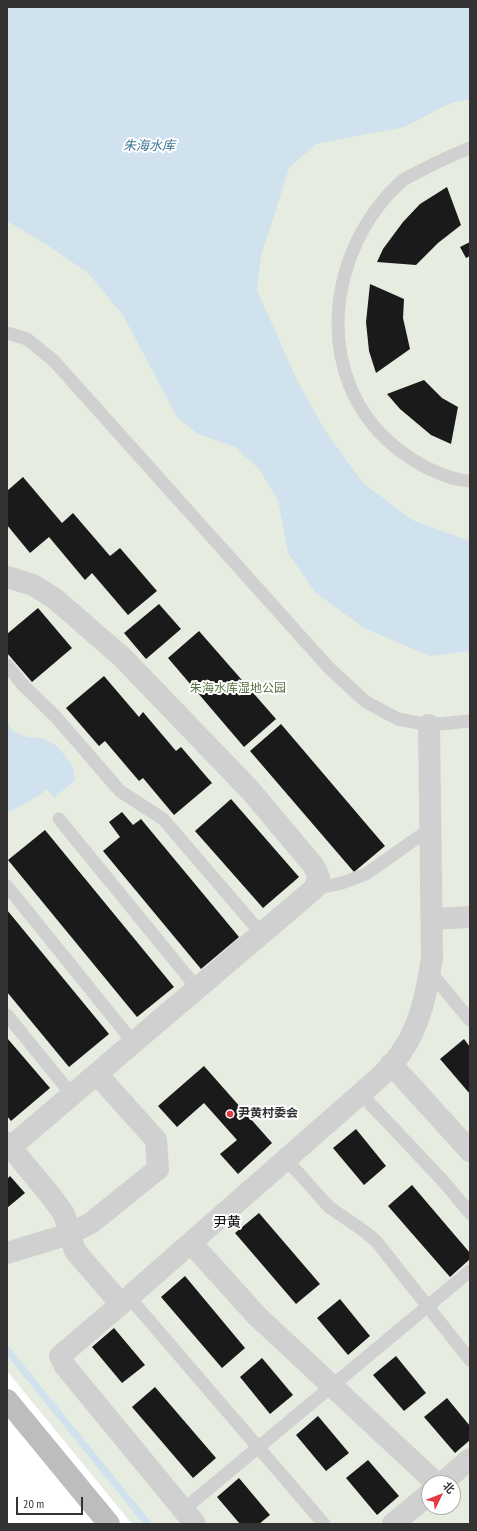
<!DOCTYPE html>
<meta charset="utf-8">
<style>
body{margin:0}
#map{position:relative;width:477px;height:1531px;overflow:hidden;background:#fff;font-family:"PT Sans Narrow","Noto Sans SC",sans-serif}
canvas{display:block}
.frame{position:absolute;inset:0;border:8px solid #333;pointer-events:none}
.north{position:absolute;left:421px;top:1475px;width:40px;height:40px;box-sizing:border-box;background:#fff;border:1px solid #adadad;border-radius:50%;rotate:47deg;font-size:11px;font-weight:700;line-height:16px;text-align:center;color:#333}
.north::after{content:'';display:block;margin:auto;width:14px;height:18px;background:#e63946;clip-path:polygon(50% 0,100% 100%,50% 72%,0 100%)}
.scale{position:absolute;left:16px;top:1497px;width:67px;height:18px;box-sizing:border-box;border:2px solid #333;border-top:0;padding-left:5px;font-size:12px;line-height:14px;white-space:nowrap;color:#333;-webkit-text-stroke:3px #fff;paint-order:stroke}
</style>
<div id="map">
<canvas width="477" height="1531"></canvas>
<div class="frame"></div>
<div class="north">北</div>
<div class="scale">20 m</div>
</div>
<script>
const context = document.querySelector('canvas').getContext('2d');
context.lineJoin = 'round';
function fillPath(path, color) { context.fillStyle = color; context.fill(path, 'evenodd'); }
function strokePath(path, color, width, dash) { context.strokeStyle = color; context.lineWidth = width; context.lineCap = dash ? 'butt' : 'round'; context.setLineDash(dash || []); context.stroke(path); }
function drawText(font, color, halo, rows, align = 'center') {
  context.font = font + ' "PT Sans Narrow","Noto Sans SC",sans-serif'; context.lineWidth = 4; context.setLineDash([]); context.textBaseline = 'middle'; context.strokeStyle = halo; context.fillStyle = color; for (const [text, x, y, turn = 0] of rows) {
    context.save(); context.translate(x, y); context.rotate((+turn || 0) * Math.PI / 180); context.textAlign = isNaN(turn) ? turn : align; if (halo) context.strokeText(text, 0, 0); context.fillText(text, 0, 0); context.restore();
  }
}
fillPath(new Path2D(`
 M7 7H470V1524H132L7 1371ZM429 1483H453V1507H429Z`), '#e6ecdf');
fillPath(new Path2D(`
 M7 7H470V99L451 103 404 127 316 144 289 168 261 256 257 290 295 376 324 429 363 483 412 520 467 540 470 539V651L430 656 364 628 316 593 288 553 278 500 259 469 235 447 198 434 177 417 123 315 88 273 46 244 7 221Z
 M7 723 14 732 27 737 45 739 58 747 72 765 75 780 54 798 47 789 38 796 7 813Z`), '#cfe2ee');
strokePath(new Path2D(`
 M7 1350 148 1524`), '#cfe2ee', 7);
fillPath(new Path2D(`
 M447 187 461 225 438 243 416 265 377 262 383 249 403 222 420 204Z
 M470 242V256L466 258 460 247Z
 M370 284 404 299 403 318 410 349 376 373 369 351 366 322Z
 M424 380 442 398 458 407 451 444 431 435 400 409 387 394Z
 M23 477 62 523 73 513 110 556 120 548 157 591 128 615 92 573 85 580 49 537 30 553 7 525V491Z
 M159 604 181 629 146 659 124 633Z
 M38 608 72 648 32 682 7 653V634Z
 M199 631 276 719 244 747 168 658Z
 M104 676 139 717 143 712 176 751 181 747 212 783 174 815 143 778 139 781 105 741 99 746 66 708Z
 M281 724 385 846 354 872 250 751Z
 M231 799 299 877 263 908 195 831Z
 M122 812 133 825 141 819 239 937 201 969 103 851 120 837 109 822Z
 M45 830 174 987 137 1017 8 860Z
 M7 910 109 1034 69 1067 7 992Z
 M7 1038 50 1088 11 1121 7 1116Z
 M464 1039 470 1047V1094L440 1059Z
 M204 1066 272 1143 238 1174 220 1154 237 1140 204 1103 177 1127 158 1106Z
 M356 1129 386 1166 364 1185 333 1148Z
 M10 1176 25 1193 7 1208V1179Z
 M412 1185 470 1253V1259L450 1277 388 1206Z
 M259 1213 320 1284 296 1304 235 1233Z
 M185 1276 245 1348 222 1368 161 1297Z
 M340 1299 370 1336 348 1355 317 1318Z
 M114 1328 145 1365 122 1383 92 1347Z
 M396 1356 426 1393 404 1411 373 1375Z
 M262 1358 293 1395 270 1414 240 1377Z
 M155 1387 216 1458 193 1478 132 1407Z
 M447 1398 470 1426V1440L455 1453 424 1417Z
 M318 1416 349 1453 326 1471 296 1435Z
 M368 1460 399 1496 377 1515 346 1478Z
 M239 1478 270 1515 259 1524H240L217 1497Z`), '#1a1a1a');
strokePath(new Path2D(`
 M470 148C452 155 435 163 418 172 413 175 406 177 402 181 326 249 311 377 394 446 413 462 445 480 470 481
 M7 333 27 339 54 361 329 668 366 702 398 719 429 725 470 721
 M7 665 22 684 55 716 120 791 163 819 261 933
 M59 819 197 988
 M7 886 133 1042
 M314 889 342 883 366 874 431 828
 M430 972 470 1020
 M7 1015 72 1095
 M360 1093 444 1182 470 1213
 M286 1159 329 1207 364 1231 376 1241 470 1360
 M129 1297 324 1524
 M183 1510 470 1271`), '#d0d0d0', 13);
strokePath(new Path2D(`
 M7 577 33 585 54 598 122 657 250 790 313 865 319 877 314 889 7 1150
 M432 919 470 917
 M391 1064 470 1151
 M7 1143 51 1196 64 1214 75 1251 121 1304
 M191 1243 257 1316 436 1483
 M7 1253 69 1234 91 1223 158 1169 156 1140 97 1074
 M442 1483 470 1459
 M195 1524 65 1366 60 1356 121 1304 382 1075C389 1067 397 1060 402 1051 421 1024 427 990 432 958L429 725
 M393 1524 429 1494`), '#d0d0d0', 22);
strokePath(new Path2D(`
 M7 1400 109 1524`), '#bdbdbd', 22);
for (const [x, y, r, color] of [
 [230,1114,4,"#e63946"]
]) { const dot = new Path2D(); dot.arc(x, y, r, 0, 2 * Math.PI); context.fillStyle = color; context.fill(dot); strokePath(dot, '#fff', 1.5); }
drawText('12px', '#56703f', '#fff', [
 ["朱海水库湿地公园",238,689]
]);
drawText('bold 12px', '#333', '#fff', [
 ["尹黄村委会",238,1114]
], 'left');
drawText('italic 13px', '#3f7597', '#fff', [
 ["朱海水库",149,146]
]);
drawText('14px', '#000', '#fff', [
 ["尹黄",227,1223]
]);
</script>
